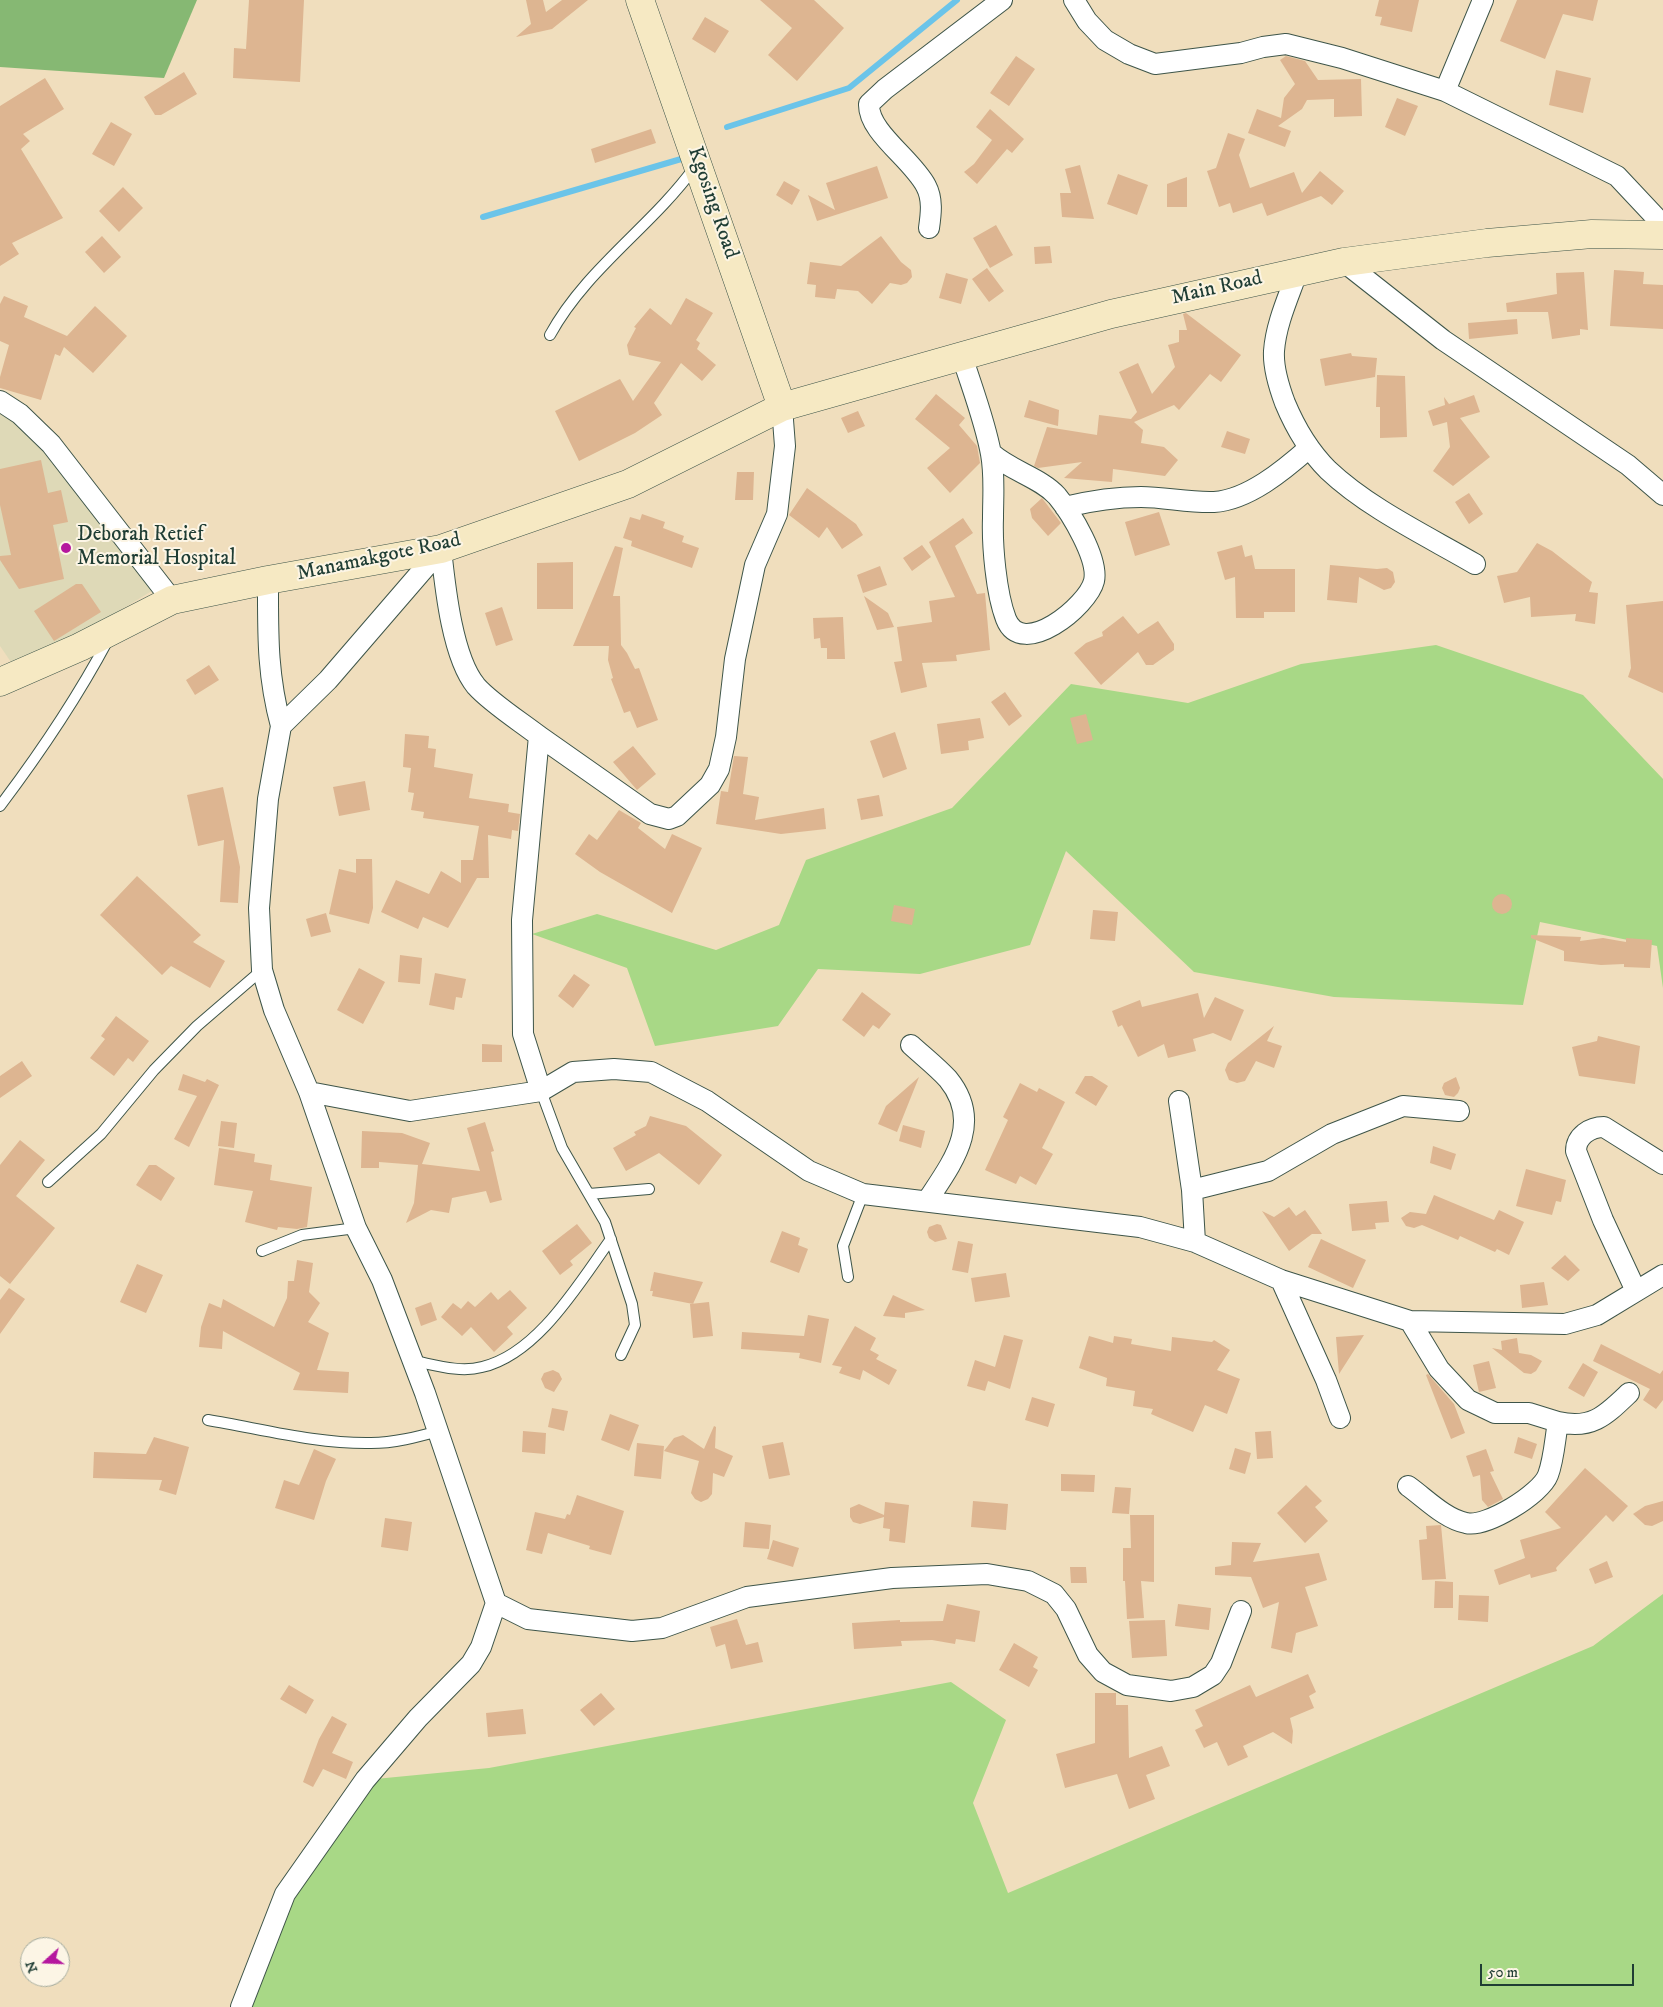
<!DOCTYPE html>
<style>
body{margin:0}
#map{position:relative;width:1663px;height:2007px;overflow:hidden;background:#f0debd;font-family:"IM FELL DW Pica",serif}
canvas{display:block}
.north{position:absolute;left:20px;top:1937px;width:50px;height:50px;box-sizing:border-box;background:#fcf5e5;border:1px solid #a4ab9e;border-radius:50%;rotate:250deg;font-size:14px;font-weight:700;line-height:20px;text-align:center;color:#1f3d34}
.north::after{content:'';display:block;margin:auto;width:18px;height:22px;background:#b5179e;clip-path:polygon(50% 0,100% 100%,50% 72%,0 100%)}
.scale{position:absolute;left:1480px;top:1964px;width:154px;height:22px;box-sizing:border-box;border:2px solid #1f3d34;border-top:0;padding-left:6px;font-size:15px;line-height:18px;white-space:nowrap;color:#1f3d34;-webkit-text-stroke:4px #fcf5e5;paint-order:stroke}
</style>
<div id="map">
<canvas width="1663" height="2007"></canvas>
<div class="north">N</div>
<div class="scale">50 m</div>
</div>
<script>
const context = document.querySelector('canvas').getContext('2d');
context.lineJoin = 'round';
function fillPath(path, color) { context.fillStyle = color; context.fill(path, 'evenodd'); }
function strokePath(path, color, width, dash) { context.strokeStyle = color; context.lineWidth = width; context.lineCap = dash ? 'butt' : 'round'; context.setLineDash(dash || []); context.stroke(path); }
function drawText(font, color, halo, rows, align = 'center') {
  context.font = font + ' "IM FELL DW Pica",serif'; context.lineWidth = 4; context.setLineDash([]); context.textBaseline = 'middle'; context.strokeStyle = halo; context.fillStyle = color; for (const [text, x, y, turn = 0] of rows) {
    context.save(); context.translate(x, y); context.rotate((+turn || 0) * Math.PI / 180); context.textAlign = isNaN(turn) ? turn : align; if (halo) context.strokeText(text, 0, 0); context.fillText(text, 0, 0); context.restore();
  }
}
fillPath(new Path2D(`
 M0 401 20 414 160 586 58 648 13 665 0 646Z`), '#ded9b7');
fillPath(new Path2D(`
 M1436 645 1583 695 1663 779V988L1657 946 1540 922 1523 1005 1334 997 1194 972 1066 851 1030 945 920 974 818 969 778 1026 655 1046 627 968 532 934 597 914 716 950 779 925 806 860 952 808 1071 684 1188 703 1301 664Z
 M1663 1594V2007H241L285 1894 365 1780 489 1768 951 1682 1006 1720 973 1803 1008 1893 1593 1646Z`), '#a8d886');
fillPath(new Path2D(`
 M0 0H197L164 78 0 67Z`), '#86b873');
strokePath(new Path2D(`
 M727 127 849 88 957 0
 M483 217 688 157`), '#6bc4e9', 6);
fillPath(new Path2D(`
 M249 0H304L300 82 233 78 234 48 246 49Z
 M526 0H543L546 12 562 0H588L552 29 516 37 531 24Z
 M760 0H814L844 28 797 81 768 55 792 28Z
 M1379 0H1419L1412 32 1380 25 1382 17 1375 16Z
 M1517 0H1598L1593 21 1563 14 1545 59 1500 41Z
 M705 17 729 31 715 53 692 39Z
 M1016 56 1035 69 1009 106 990 93Z
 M1286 56 1305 61 1318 80 1361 79 1362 116 1334 117V99L1307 100 1302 109 1278 126 1291 131 1285 147 1248 133 1257 109 1281 118 1284 98 1295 84 1280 60Z
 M1556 70 1591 78 1583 113 1549 105Z
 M184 72 197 94 161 115H155L144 97Z
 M45 78 64 109 23 134 30 141 21 149 63 218 12 243 19 254 0 266V106Z
 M1397 98 1418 106 1405 136 1385 127Z
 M990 109 1024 139 1012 153 1007 149 977 184 964 172 974 164 992 140 976 127Z
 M111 122 132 134 114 166 92 154Z
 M651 129 656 143 595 163 591 149Z
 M1228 133 1245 139 1239 155 1250 188 1294 172 1302 193 1320 171 1344 191 1332 205 1321 196 1267 216 1262 203 1233 213 1230 203 1219 207 1207 171 1216 168Z
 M1080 165 1094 219 1062 217 1060 193H1071L1065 169Z
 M877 166 888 198 817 221 808 195 835 210 826 183Z
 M1118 174 1148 185 1137 215 1107 204Z
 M1187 177V207H1167V184Z
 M784 181 800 190 792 205 776 195Z
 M123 187 143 208 119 232 99 211Z
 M996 225 1013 255 990 268 973 238Z
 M102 236 121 257 104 273 85 252Z
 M881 236 901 262 911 270 912 277 907 283 901 285 890 283 872 304 858 291 837 289 835 299 815 297 816 285 807 284 810 262 841 266Z
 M1050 246 1052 263 1035 264 1034 247Z
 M987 268 1004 291 989 302 972 279Z
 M1614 270 1644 272 1643 284 1663 285V329L1610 326Z
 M1584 272 1588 330 1580 329V335L1552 339 1548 312H1507L1506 303 1557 294 1556 273Z
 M946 273 968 279 961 304 939 298Z
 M4 296 28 306 24 317 67 336 95 306 127 336 93 373 64 347 60 356 55 354 41 400 0 388V377L9 345 0 341V304Z
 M686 298 713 313 696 340 700 343 697 349 716 365 702 381 681 363 654 403 662 415 635 433 579 461 555 411 620 379 633 401 661 362 629 355 627 345 636 328 634 327 650 308 671 325Z
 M1186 313 1241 355 1221 382 1210 374 1179 410 1174 405 1134 422 1143 430 1141 443 1164 447 1178 460 1165 476 1113 469 1112 482 1064 478 1082 462 1038 468 1034 466 1047 427 1097 435 1099 415 1131 419 1137 412 1119 372 1138 363 1152 394 1175 367 1168 345 1179 342V330H1187L1183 314Z
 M1517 319 1518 334 1469 339 1468 323Z
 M1351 353 1352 356 1377 358 1375 377 1325 386 1320 359Z
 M1377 375 1405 376 1407 437 1380 438V407H1376Z
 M936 394 965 418 959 425 977 446 980 463 950 493 927 468 950 448 915 419Z
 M1474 395 1480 412 1460 418 1490 457 1453 486 1433 471 1450 447 1447 422 1433 426 1428 411 1445 405 1444 397 1449 404Z
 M1029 400 1059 410 1058 426 1024 417Z
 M858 411 865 426 848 433 841 418Z
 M1227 431 1250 439 1245 454 1221 447Z
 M41 460 48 493 61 490 68 522 53 525 64 579 19 589 0 560V556L11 555 0 505V469Z
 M737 472H754L753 500H735Z
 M807 488 856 524 863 535 842 549 827 527 819 538 789 515Z
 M1469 493 1483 514 1469 524 1455 502Z
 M1042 498 1061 523 1048 536 1032 518 1030 509Z
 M1159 512 1170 545 1135 556 1125 522Z
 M642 514 665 522 663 528 684 536 682 542 699 548 692 568 631 546 632 541 623 538 630 517 640 520Z
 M963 518 973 533 955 546 977 594 985 593 990 650 956 655 957 661 922 663 927 687 901 693 894 662 902 661 897 627 932 622 929 601 955 597 929 542Z
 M1537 543 1552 551 1592 582 1589 592 1598 593 1595 624 1575 621 1576 614 1531 617 1530 597 1504 603 1497 576 1517 572Z
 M922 545 931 557 912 571 903 558Z
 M1242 545 1245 557 1252 555 1255 569H1295V612H1264V618H1236L1235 577 1225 580 1217 552Z
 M615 546 623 548 613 596H620L621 645 627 653 635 669 639 668 658 720 637 728 630 711 624 713 611 679 613 678 608 660 609 646H573Z
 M573 562V609H537V563Z
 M1330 565 1377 569 1387 568 1393 572 1395 582 1391 588 1384 590 1359 577 1357 603 1327 600Z
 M880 566 887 585 863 593 857 575Z
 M76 584H82L101 612 54 641 34 611Z
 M864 596 888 613 894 627 877 630Z
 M1663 601V693L1628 677 1631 668 1626 605Z
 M502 607 513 640 496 646 485 613Z
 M1123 616 1138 634 1158 621 1174 644V650L1153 665H1146L1138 652 1101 685 1074 653 1086 643 1103 636 1102 632Z
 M843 617 845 659H827V648H821L820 638 814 639 813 618Z
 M209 665 219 680 195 695 186 680Z
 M1005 692 1022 716 1009 726 991 702Z
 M1086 714 1093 740 1077 744 1070 718Z
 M980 718 984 738 968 741 969 750 941 754 937 724Z
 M895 732 907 769 883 778 870 741Z
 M405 734 429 736 428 748 436 749 434 767 473 774 469 798 509 804 508 812 520 814 518 831 512 830 511 839 488 835 489 878H477L448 928 423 917 418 929 381 912 396 880 429 894 441 871 461 883V860H473L479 826 423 818 424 812 411 810 414 793 408 792 411 768 403 767Z
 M633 746 656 774 637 790 613 762Z
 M734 756 748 757 743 794 759 797 755 820 824 808 826 829 781 834 716 824 721 791 728 792Z
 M365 781 370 810 339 816 333 787Z
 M223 787 240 867 238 903 220 902 224 840 198 846 187 795Z
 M879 795 883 816 861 820 857 799Z
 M619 810 641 823 638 828 665 849 672 834 702 848 672 913 600 872 575 854 589 834 597 840Z
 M356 859H372L373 908 369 924 329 914 339 869 356 873Z
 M137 876 201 935 193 942 225 961 210 988 171 966 162 975 100 915Z
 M1492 904a10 10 0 1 1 20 0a10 10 0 1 1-20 0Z
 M894 905 915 909 912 925 891 921Z
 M1093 910 1118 912 1115 941 1090 939Z
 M326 913 331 932 311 937 306 919Z
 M1531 935 1581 937 1580 941 1603 938 1626 942V938L1652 940 1650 968 1624 967V964L1601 965 1564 961V951L1531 938Z
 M400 955 422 958 420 984 398 982Z
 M359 968 385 982 363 1024 337 1010Z
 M435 973 466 979 462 998 456 997 454 1010 429 1005Z
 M574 974 590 985 573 1008 558 996Z
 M862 992 891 1014 879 1029 873 1025 864 1037 842 1020Z
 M1198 993 1204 1018 1215 997 1244 1010 1231 1041 1213 1033 1193 1039 1196 1051 1168 1058 1164 1044 1138 1057 1122 1025 1118 1027 1112 1011 1140 1000 1142 1007Z
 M116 1016 149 1041 133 1062 128 1058 114 1076 90 1058 105 1039 101 1036Z
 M1274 1026 1267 1041 1282 1046 1274 1068 1256 1061 1245 1081 1237 1083 1229 1080 1225 1070 1228 1063Z
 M1598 1036 1640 1046 1635 1084 1579 1076 1572 1047 1597 1041Z
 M482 1044 502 1045V1062H482Z
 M22 1061 32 1076 0 1098V1076Z
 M183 1074 205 1082 207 1079 219 1085 189 1147 174 1139 197 1096 178 1090Z
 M1085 1076H1092L1108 1086 1096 1106 1075 1093Z
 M919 1077 897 1132 878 1124 886 1106Z
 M1456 1077 1460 1088 1458 1093 1454 1097 1445 1095 1442 1088 1444 1083Z
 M1020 1083 1037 1092 1039 1088 1065 1102 1042 1148 1053 1154 1036 1185 1020 1176 1016 1184 985 1170 1008 1120 1003 1117Z
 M650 1116 686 1126 722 1155 699 1185 659 1153 626 1171 613 1148 636 1135 634 1132 646 1126Z
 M221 1121 237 1123 234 1148 218 1146Z
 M485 1122 494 1151 491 1152 502 1200 490 1203 486 1191 452 1198 449 1213 431 1210 406 1223 414 1203 418 1165 379 1162V1168H361L362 1131 402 1133 430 1143 422 1164 480 1171 467 1128Z
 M903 1125 925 1131 921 1148 899 1141Z
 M20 1140 45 1160 16 1196 55 1228 10 1284 0 1276V1165Z
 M1433 1146 1456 1154 1451 1170 1430 1163Z
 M219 1148 255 1154 254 1162 272 1165 270 1180 312 1187 307 1227 297 1229 278 1227 277 1230 245 1222 253 1191 214 1185Z
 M149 1165H156L175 1178 161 1201 136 1185Z
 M1526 1169 1566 1180 1561 1202 1556 1201 1552 1215 1516 1206Z
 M1434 1195 1494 1220 1499 1210 1524 1222 1509 1255 1497 1249 1495 1252 1460 1236 1458 1240 1422 1225 1414 1228 1406 1226 1401 1218 1410 1212 1426 1214Z
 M1387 1201 1389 1222 1375 1223 1376 1229 1352 1231 1349 1204Z
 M1289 1207 1296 1216 1305 1210 1322 1234H1312L1289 1251 1262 1211 1274 1217Z
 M577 1224 592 1243 570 1261 573 1265 560 1275 542 1251Z
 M937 1224 941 1225 947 1239 935 1242 929 1238 927 1232 929 1227Z
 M782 1231 800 1238 798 1245 808 1249 799 1273 770 1262Z
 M1321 1239 1366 1260 1353 1288 1308 1267Z
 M958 1241 973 1244 968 1273 952 1270Z
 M1565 1255 1580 1270 1568 1281 1551 1268Z
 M297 1260 313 1263 309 1292 320 1303 308 1322 329 1333 317 1370 349 1372 348 1393 293 1390 300 1373 223 1331 222 1349 199 1347 201 1327 209 1303 221 1308 223 1299 274 1327 287 1298 288 1281H294Z
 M137 1264 163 1275 146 1313 120 1302Z
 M654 1272 703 1282 693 1304 652 1296 653 1291H650Z
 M1006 1273 1010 1297 975 1302 971 1278Z
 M1544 1282 1548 1305 1522 1308 1520 1285Z
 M9 1288 25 1299 0 1334V1300Z
 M510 1290 527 1308 507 1327 513 1334 494 1352 471 1327 462 1336 441 1317 453 1303 461 1309 468 1301 475 1307 491 1292 498 1300Z
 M893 1295 925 1310 905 1313V1318L883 1316Z
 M431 1302 437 1320 421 1326 415 1308Z
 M709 1302 713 1336 693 1338 690 1304Z
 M808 1315 829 1319 821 1363 799 1358 800 1353 741 1349 742 1332 804 1336Z
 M855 1326 876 1338 870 1350 879 1355 876 1359 897 1370 889 1385 863 1370 860 1380 839 1373 842 1367 832 1365Z
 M1004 1335 1023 1340 1010 1389 988 1381 985 1391 967 1386 975 1360 995 1367Z
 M1364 1335 1339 1374 1336 1337Z
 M1089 1336 1113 1343 1114 1336 1132 1339 1131 1344 1171 1351 1172 1337 1212 1342 1214 1340 1230 1350 1217 1370 1240 1379 1227 1414 1205 1405 1193 1432 1151 1414 1153 1409 1133 1406 1135 1391 1106 1386 1107 1378 1079 1368Z
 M1517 1338 1519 1353 1531 1355 1542 1361 1536 1371 1531 1374 1524 1373 1492 1348 1502 1350 1501 1341Z
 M1601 1344 1660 1374 1663 1370V1400L1656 1409 1643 1400 1650 1389 1593 1361Z
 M1489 1361 1496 1388 1479 1392 1473 1365Z
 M1583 1363 1598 1372 1584 1397 1568 1388Z
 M553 1370 559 1373 562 1379 554 1392 545 1388 541 1379 544 1373Z
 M1428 1374 1454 1404 1465 1433 1451 1439 1426 1375Z
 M1032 1397 1055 1404 1048 1427 1025 1420Z
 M552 1408 568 1411 564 1431 548 1427Z
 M610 1414 639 1425 629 1451 601 1440Z
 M714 1426 716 1427 715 1448 733 1456 724 1477 713 1473 712 1494 708 1499 701 1502 695 1499 691 1493 699 1461 664 1451 674 1438 683 1435 704 1449Z
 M523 1431 546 1433 545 1454 522 1452Z
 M1271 1431 1273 1458 1257 1459 1255 1432Z
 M154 1437 189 1447 176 1495 159 1490 162 1480 93 1478 94 1452 146 1454Z
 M1518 1437 1537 1444 1532 1459 1514 1453Z
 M783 1442 790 1475 769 1479 762 1446Z
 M637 1443 664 1446 661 1479 634 1476Z
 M1235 1448 1251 1453 1245 1474 1229 1469Z
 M314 1449 336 1459 326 1481 314 1520 275 1508 284 1480 299 1485Z
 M1486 1449 1494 1471 1490 1472 1503 1499 1488 1507 1482 1500 1480 1475 1473 1477 1466 1456Z
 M1585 1468 1628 1506 1613 1522 1606 1515 1556 1568 1557 1571 1531 1578 1530 1574 1499 1585 1494 1570 1525 1558 1520 1540 1561 1528 1545 1512Z
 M1061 1474 1095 1475 1094 1492 1061 1491Z
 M1306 1485 1322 1501 1315 1507 1328 1521 1305 1543 1277 1513Z
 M1115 1487 1131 1488 1129 1514 1112 1513Z
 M577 1495 624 1511 611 1555 589 1549 590 1546 548 1533 542 1554 526 1550 535 1512 565 1519 567 1514 570 1515Z
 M973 1501 1008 1504 1006 1530 971 1527Z
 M1663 1501V1521L1652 1526 1645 1525 1633 1514 1645 1506Z
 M885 1502 909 1505 905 1543 889 1541 890 1529 883 1528 884 1517 860 1524 853 1522 850 1517V1508L859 1504 884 1515Z
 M1130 1515H1154V1582L1141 1581 1144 1618 1127 1619 1125 1581H1123V1548H1131Z
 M385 1518 412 1522 408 1551 381 1547Z
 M745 1522 771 1525 769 1549 743 1547Z
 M1441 1525 1446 1579 1422 1580 1419 1540 1427 1539 1426 1526Z
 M773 1540 799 1548 793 1567 767 1559Z
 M1232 1542 1261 1543 1253 1562 1319 1553 1327 1580 1305 1587 1318 1626 1296 1633 1292 1653 1271 1648 1279 1602 1263 1608 1251 1577 1215 1575V1567L1231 1565Z
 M1607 1561 1613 1577 1595 1584 1589 1569Z
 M1070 1567H1086L1087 1583H1071Z
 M1435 1581 1453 1582V1608H1434Z
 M1459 1595 1489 1596 1488 1622 1458 1620Z
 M947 1604 980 1611 975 1642 956 1639 955 1644 932 1640 901 1641 902 1646 854 1649 852 1623 900 1620V1622L943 1621Z
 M1178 1604 1211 1608 1209 1630 1175 1626Z
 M737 1619 746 1645 758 1642 763 1662 731 1669 725 1644 716 1647 710 1627Z
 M1165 1620 1167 1656 1132 1658 1129 1621Z
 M1014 1643 1038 1657 1033 1667 1038 1670 1029 1687 999 1670Z
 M1308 1674 1316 1692 1309 1696 1314 1708 1290 1718 1293 1731 1292 1744 1273 1732 1243 1746 1248 1757 1228 1766 1217 1742 1204 1748 1195 1730 1203 1726 1195 1710 1250 1685 1256 1697Z
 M289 1685 314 1700 306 1714 280 1699Z
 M601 1693 615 1709 594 1726 580 1710Z
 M1095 1693H1116V1705H1128L1129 1758 1162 1746 1170 1766 1146 1775 1155 1799 1129 1809 1117 1774 1065 1788 1056 1754 1095 1743Z
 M523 1709 526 1734 488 1737 486 1713Z
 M332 1716 347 1724 332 1753 353 1762 346 1779 323 1769 313 1787 303 1782 319 1739Z`), '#ddb591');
const lane = new Path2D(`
 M550 335C586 269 651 227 694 168
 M0 806C40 753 77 698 108 640
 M541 1091 562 1148 605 1222 632 1304 635 1325 621 1355
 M48 1182 101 1134 154 1070 197 1026 262 970
 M589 1194 649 1189
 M262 1251 302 1235 356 1228
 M848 1277 843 1246 863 1194
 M414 1361C435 1365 460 1373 482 1367 538 1354 579 1283 611 1239
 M208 1420C262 1429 317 1444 371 1443 394 1443 417 1437 439 1431`);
const street = new Path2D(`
 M1074 0 1087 21 1105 40 1129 54 1155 64 1241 53 1263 47 1286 44 1342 58 1445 91 1617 176 1663 225
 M1445 91 1483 0
 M929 228C931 214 933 199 926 186 912 159 868 132 869 104L885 89 1002 0
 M1344 262 1443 340 1628 465 1663 495
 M1298 270C1289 296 1276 323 1274 351 1273 368 1279 387 1285 403 1295 427 1309 451 1328 470 1368 508 1427 536 1475 564
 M962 356C972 388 985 421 991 454 995 475 993 496 993 518 992 545 996 593 1006 619 1022 660 1088 606 1094 581 1099 559 1071 513 1057 496 1041 478 1011 471 991 453
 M0 401 20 414 51 444 172 600
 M1065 507C1090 501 1115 497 1141 497 1165 497 1189 503 1214 502 1248 500 1284 470 1309 448
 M441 549C445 586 452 657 476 686 491 703 521 722 539 736L522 920 523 1034 541 1091
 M268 580C268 634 267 674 281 726
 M539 736 650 814 669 819 677 816 710 785 719 769 726 737 735 659 755 565 777 514 785 446 782 407
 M911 1045C923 1056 937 1067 948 1079 984 1123 952 1163 927 1201
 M309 1092 410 1111 541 1091 573 1072 614 1069 651 1072 707 1101 809 1171 863 1194 1140 1227 1195 1242 1281 1280 1410 1321 1439 1369 1468 1400 1495 1413H1529L1558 1422C1555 1439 1554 1459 1548 1475 1541 1494 1486 1528 1466 1523 1445 1519 1425 1498 1408 1486
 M1179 1101 1192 1190 1195 1242
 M1192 1190 1268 1171 1332 1134 1403 1106 1459 1111
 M1281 1280 1326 1380 1340 1418
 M1636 1291 1603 1220 1576 1151C1576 1136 1590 1127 1604 1127L1663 1164
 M1410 1321 1565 1324 1597 1315 1663 1275
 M1558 1422C1592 1430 1606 1415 1629 1393
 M496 1603 528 1619 632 1631 662 1628 747 1597 892 1578 987 1574 1028 1581 1054 1594 1066 1609 1088 1655 1103 1672 1127 1685 1171 1691 1193 1687 1213 1675 1221 1663 1241 1611
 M241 2007 285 1894 365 1780 418 1718 471 1664 481 1647 496 1603 425 1393 382 1280 356 1228 309 1092 274 1010 262 970 259 908 268 799 281 726 328 680 441 549`);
const secondary = new Path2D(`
 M640 0 782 407
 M0 682 80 647 172 600 268 580 441 549 628 484 782 407 1111 314 1344 262 1487 243 1592 234 1663 235`);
strokePath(lane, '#3e5549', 12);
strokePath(street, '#3e5549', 22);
strokePath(secondary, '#3e5549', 29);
strokePath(lane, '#fff', 10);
strokePath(street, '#fff', 20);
strokePath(secondary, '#f6e9c3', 28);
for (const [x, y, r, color] of [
 [66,548,6,"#b5179e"]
]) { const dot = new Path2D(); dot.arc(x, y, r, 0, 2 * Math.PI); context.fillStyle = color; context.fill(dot); strokePath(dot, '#fcf5e5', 2); }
drawText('21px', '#1f3d34', '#fcf5e5', [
 ["Kgosing Road",712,203,71],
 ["Main Road",1217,289,-13],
 ["Manamakgote Road",379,558,-12]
]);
drawText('21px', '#1f3d34', '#fcf5e5', [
 ["Deborah Retief",77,536],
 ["Memorial Hospital",77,560]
], 'left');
</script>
